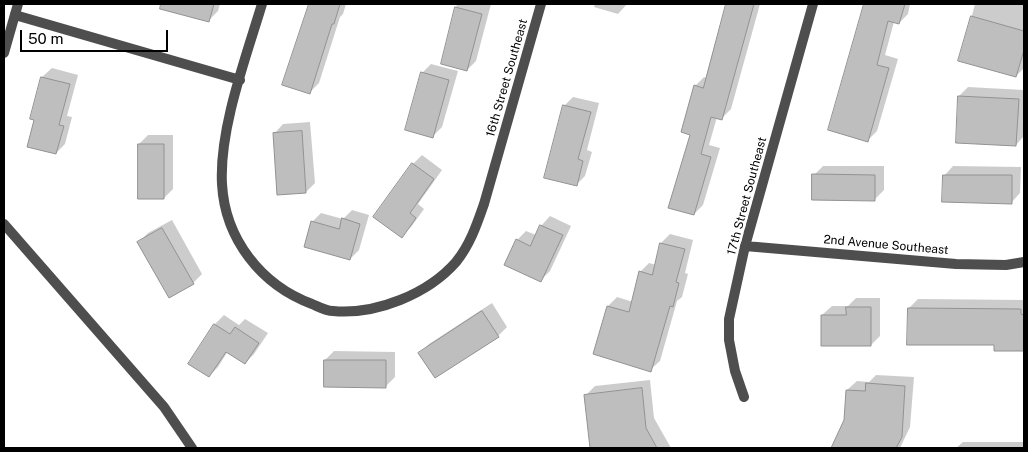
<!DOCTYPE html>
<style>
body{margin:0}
#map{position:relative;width:1028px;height:452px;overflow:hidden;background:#fff;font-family:"Public Sans",sans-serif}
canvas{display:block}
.frame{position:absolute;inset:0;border:5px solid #000;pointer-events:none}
.scale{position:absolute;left:20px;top:30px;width:148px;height:22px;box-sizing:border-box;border:2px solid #000;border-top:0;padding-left:6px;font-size:15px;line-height:18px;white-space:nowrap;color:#000;-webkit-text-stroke:4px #fff;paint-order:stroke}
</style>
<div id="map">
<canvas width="1028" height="452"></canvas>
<div class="frame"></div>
<div class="scale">50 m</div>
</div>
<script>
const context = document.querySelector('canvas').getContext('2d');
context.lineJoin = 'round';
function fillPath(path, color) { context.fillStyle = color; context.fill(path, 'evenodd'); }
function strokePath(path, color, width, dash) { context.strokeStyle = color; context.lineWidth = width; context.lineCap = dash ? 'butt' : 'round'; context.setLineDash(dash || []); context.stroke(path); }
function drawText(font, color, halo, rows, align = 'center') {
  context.font = font + ' "Public Sans",sans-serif'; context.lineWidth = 5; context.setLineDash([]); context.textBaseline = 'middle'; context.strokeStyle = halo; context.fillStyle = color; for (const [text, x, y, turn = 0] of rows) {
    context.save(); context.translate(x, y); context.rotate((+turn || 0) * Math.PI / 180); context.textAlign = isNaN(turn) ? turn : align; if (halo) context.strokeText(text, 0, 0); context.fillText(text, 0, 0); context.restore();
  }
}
fillPath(new Path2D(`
 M182 4H220L218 11 209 20 179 13Z
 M309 4H346L343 14 340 17 319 83 310 92 284 84Z
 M457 4H491L476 61 467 70 442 64Z
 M595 4H627L618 14 594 7Z
 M728 4H760L731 109 722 118 717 117 709 145 720 148 703 205 694 214 691 134 695 86 704 77 707 78Z
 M865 4H910L908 14 899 23 894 22 885 55 898 59 877 131 868 140 830 130Z
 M975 4H1024V68L1016 76 960 60Z
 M431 64 458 71 442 127 433 136 422 73Z
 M52 68 78 75 67 116 72 117 65 144 56 153 35 119 32 118 42 77Z
 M968 87 1024 90V136L1016 145 959 96Z
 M573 97 599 103 587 150 592 152 585 176 576 185 564 106Z
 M310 122 315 183 306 192 274 134 283 124Z
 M148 135H173V189L164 198 139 144Z
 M422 155 442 170 418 204 424 209 411 227 401 236 413 164Z
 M823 166H884V190L875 199 814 175Z
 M953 166 1021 167 1020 193 1011 203 944 176Z
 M352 210 369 215 359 250 350 259 312 222 321 213 343 219Z
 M550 216 571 226 550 271 541 280 517 240 526 231 536 235 541 226Z
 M172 220 202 274 193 283 139 242 148 233Z
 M670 234 693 240 685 273 688 274 682 297 677 301 660 361 650 370 608 306 617 297 633 302 640 272 649 263 656 265 661 243Z
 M856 298H880V336L871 345 822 315 832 306H848Z
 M918 299 1024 300V350L995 349V344L909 308Z
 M492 303 507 327 498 336 435 377 420 353 429 344Z
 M224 315 239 325 245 319 268 333 254 354 245 363 228 351 218 367 209 376 189 363 215 324Z
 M334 351 395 352V377L386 386 325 360Z
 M876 375 914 377 910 427 900 448H832L846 420 847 390 857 381 869 382Z
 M650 380 654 418 671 448H592L586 395 595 386Z
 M963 442H1024V448H956Z`), '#0003');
const building = new Path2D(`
 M161 4H214L209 22 160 9Z
 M309 4H340L334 24H332L310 94 282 85Z
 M726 4H754L722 120 711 117 701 154 711 157 694 215 668 208 690 135 681 132 694 85 703 88Z
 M864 4H905L899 24 888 21 877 65 889 68 868 142 828 130Z
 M455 7 482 14 467 71 441 64Z
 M971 16 1024 31V50L1016 77 958 61Z
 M421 72 449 80 433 138 405 130Z
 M41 77 70 84 59 125 64 126 56 154 27 147 34 120 30 119Z
 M958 96 1019 99 1016 146 956 143Z
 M563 105 591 112 578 159 583 161 577 186 544 178Z
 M302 131 306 193 277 195 273 133Z
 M138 144H164V199H138Z
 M412 163 434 179 410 213 416 218 402 238 373 217Z
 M812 174 875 175V201L812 200Z
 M943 175H1012V204L942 202Z
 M342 218 360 224 350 260 304 247 311 221 339 229Z
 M540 225 563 235 541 282 504 265 516 239 530 246Z
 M162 228 194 284 169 298 137 242Z
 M660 243 685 249 676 282 679 283 673 307 670 306 651 372 593 354 607 306 629 312 639 271 652 275Z
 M846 307H871V346H821V315H846Z
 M908 308 1021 309V314L1024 315V351H994V345H907Z
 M482 311 499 337 435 378 418 353Z
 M214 324 230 334 235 327 259 343 245 364 226 352 209 377 188 364Z
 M324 360H386V388L324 387Z
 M866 383 905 386 902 437 896 448H831L844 420 846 390 865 391Z
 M642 388 646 428 657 448H590L584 395Z`);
fillPath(building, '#bebebe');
strokePath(building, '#929292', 1);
strokePath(new Path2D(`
 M4 224 164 407 192 448`), '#4e4e4e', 10);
strokePath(new Path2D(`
 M262 4C246 57 219 129 222 184 225 239 261 285 312 304 319 307 326 311 333 311 376 315 428 294 456 262 470 245 477 224 484 204L541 4
 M15 15 240 80
 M745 246 956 264 1006 265 1024 262
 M744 397 735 371 729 340V319L745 246 813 4`), '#4e4e4e', 10);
strokePath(new Path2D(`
 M4 53 18 4`), '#4e4e4e', 10);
drawText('12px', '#000', '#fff', [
 ["16th Street Southeast",507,78,-74],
 ["17th Street Southeast",747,196,-75],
 ["2nd Avenue Southeast",886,245,5]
]);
</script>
